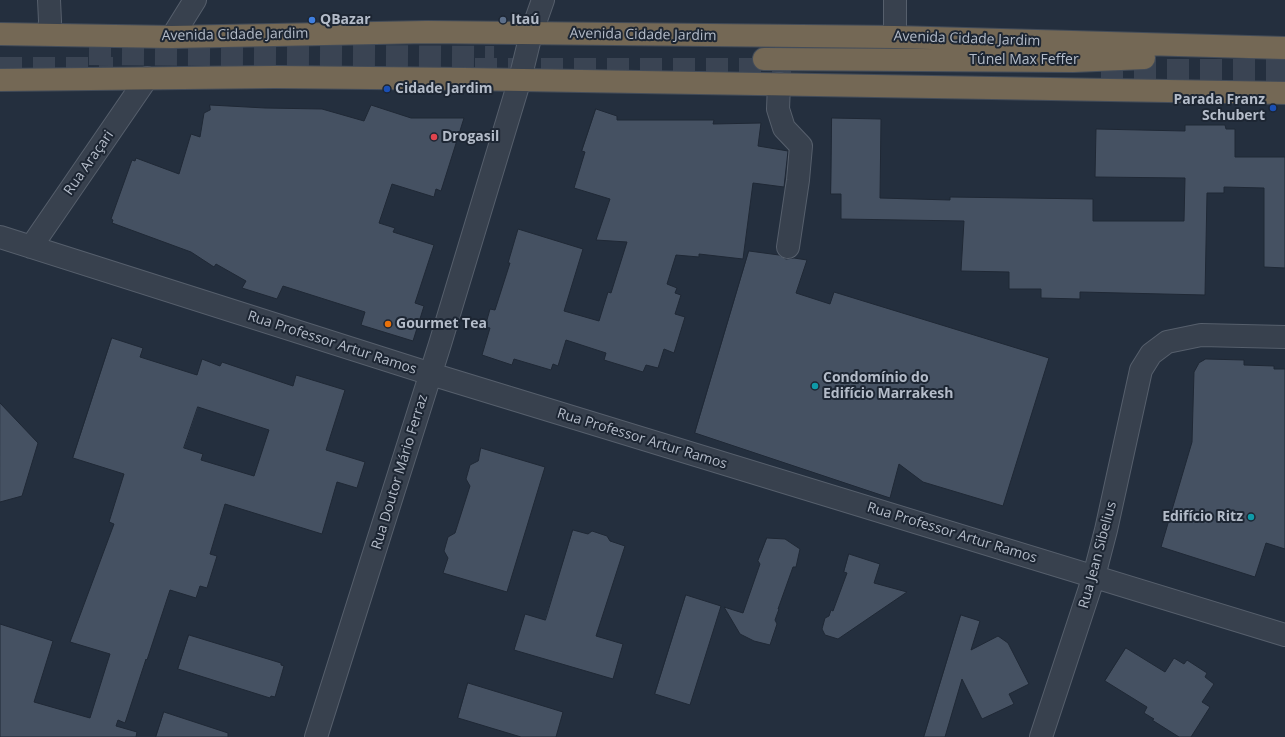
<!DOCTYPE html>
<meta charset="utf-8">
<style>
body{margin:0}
canvas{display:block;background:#242f3e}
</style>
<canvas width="1285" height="737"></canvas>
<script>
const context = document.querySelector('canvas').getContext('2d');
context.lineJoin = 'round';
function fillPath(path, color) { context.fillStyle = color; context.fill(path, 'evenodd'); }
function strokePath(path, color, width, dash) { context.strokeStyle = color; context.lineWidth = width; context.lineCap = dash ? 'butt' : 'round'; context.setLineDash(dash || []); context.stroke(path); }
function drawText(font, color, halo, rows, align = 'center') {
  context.font = font + ' "Open Sans",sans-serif'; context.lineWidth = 4; context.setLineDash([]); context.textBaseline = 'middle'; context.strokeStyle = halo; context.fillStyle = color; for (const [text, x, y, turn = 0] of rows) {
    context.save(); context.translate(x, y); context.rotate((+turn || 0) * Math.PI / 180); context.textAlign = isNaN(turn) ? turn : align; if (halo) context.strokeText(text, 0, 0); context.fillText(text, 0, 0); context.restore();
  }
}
const building = new Path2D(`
 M210 105 265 108 322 109 364 121 371 105 411 118H464L441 191 436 189 434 197 392 184 379 223 395 228 393 232 434 245 415 303 424 306 413 341 361 325 365 312 283 286 277 299 242 288 246 281 216 264 214 267 191 252 112 223 113 220 111 219 132 160 135 161 136 158 179 174 191 134 200 137 204 113 210 110Z
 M596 109 617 116V120H714L713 124 761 123 758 146 788 151 784 187 753 183 743 259 699 254V257L676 255 667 284 677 288 675 293 681 295 675 314 685 317 674 353 664 349 658 368 646 365 643 372 604 360 606 353 566 340 558 366 553 364 551 370 514 359 512 365 482 355 490 328 485 327 490 309 495 310 510 263H508L518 229 583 249 564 311 599 321 608 292 611 293 627 242 596 240 610 199 574 188 585 152 582 151Z
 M832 118 881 119 880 198 950 200V197L1093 199V221H1184L1185 178 1095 177 1096 129 1185 131V125H1225L1226 129H1235V157H1285V268L1264 267V188L1224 187V193H1207L1205 295 1080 292V299L1041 298V289H1009V272L961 271 964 221 841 219V194H831Z
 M749 251 779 255 786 259 794 258 807 260 796 293 830 304 834 292 1049 358 1003 506 923 482 899 464 890 498 695 433Z
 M112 338 143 348 140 357 197 375 202 359 220 366 222 362 293 386 296 375 345 390 326 450 365 462 357 488 337 482 322 534 225 504 210 554 217 556 207 588 200 586 196 598 170 590 147 660 146 659 125 723 118 720 116 726 137 732 136 737H0V624L53 641 34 702 90 718 110 654 70 642 114 524 109 522 124 474 73 458ZM198 407 269 430 254 476 201 460 203 454 184 448Z
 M1206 359 1244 360V365L1274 366V369H1285V549L1266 543 1255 577 1161 547 1192 442 1194 372 1199 363Z
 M0 403 38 443 22 496 0 502Z
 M481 448 545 467 507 592 443 573 448 558 444 551 448 537 455 533 470 486 466 479 470 465 478 461Z
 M573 530 588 534 592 531 607 536 610 541 625 546 596 636 623 644 613 679 514 650 525 614 545 620Z
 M767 538 785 539 800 549 796 567H793L778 609H779L775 620 777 624 770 645 754 641 740 634 724 607 743 613 760 564 758 561Z
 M849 554 880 564 874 583 907 592 838 639 825 635 822 629 825 618 829 616 831 610 833 611 847 573 844 572Z
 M686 595 721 606 690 705 655 694Z
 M961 615 980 621 971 650 998 636 1008 643 1029 684 1009 694 1014 704 982 719 962 679 945 737H924Z
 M189 635 281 663V665L284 666 275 697 271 696 270 698 178 669Z
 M1126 648 1165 672 1174 658 1184 664 1187 660 1207 673 1205 677 1214 684 1202 702 1210 707 1191 737H1179L1152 720 1154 719 1144 713 1147 707 1105 681Z
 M468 683 563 712 556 737H521L458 718Z
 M164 712 228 733V737H156Z`);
fillPath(building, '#455162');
strokePath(building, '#1f2835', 1);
strokePath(new Path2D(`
 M89 54 494 57
 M0 68H113
 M475 69H791
 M1101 70H1285`), '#3a4453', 22, [22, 11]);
const minor = new Path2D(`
 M49 34 50 21 49 0
 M172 37 195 0
 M895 37V0
 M779 84 778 109 784 128 801 146 798 180 788 247
 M0 237 431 374 1285 635
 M31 247 147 78
 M316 737 440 344 520 79 531 34 543 0
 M1041 737 1094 576 1106 530 1141 370 1151 354 1167 342 1201 335 1285 337`);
const highway = new Path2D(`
 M0 34 172 37 427 32 895 37 1285 48
 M764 59 1073 61 1144 58
 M0 80 275 77 464 79 1285 93`);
strokePath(minor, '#565f6c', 24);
strokePath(highway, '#434c59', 24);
strokePath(minor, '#38414e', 22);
strokePath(highway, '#746855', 22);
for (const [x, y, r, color] of [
 [312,20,4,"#3f7fe0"],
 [503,20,4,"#5c6f8a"],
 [387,89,4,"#1a4fb4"],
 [1273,108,4,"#1a4fb4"],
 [434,137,4,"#e0444e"],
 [388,324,4,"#e8710a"],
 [815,386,4,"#0f9aa8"],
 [1251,517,4,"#0f9aa8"]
]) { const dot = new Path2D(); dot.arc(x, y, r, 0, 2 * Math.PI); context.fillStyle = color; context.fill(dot); strokePath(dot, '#1d2633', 1.5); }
drawText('bold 14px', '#b4bcc9', '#1d2633', [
 ["QBazar",320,20],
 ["Itaú",511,20],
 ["Cidade Jardim",395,89],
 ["Parada Franz",1265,100,"right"],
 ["Schubert",1265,116,"right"],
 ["Drogasil",442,137],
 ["Gourmet Tea",396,324],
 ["Condomínio do",823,378],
 ["Edifício Marrakesh",823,394],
 ["Edifício Ritz",1243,517,"right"]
], 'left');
drawText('14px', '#b4bcc9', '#1d2633', [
 ["Avenida Cidade Jardim",235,35,-1],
 ["Avenida Cidade Jardim",643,35,1],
 ["Avenida Cidade Jardim",967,39,2],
 ["Túnel Max Feffer",1024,60],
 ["Rua Araçari",89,163,-55],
 ["Rua Professor Artur Ramos",332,343,18],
 ["Rua Professor Artur Ramos",642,439,17],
 ["Rua Doutor Mário Ferraz",400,472,-73],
 ["Rua Professor Artur Ramos",952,533,17],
 ["Rua Jean Sibelius",1098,555,-75]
]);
</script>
